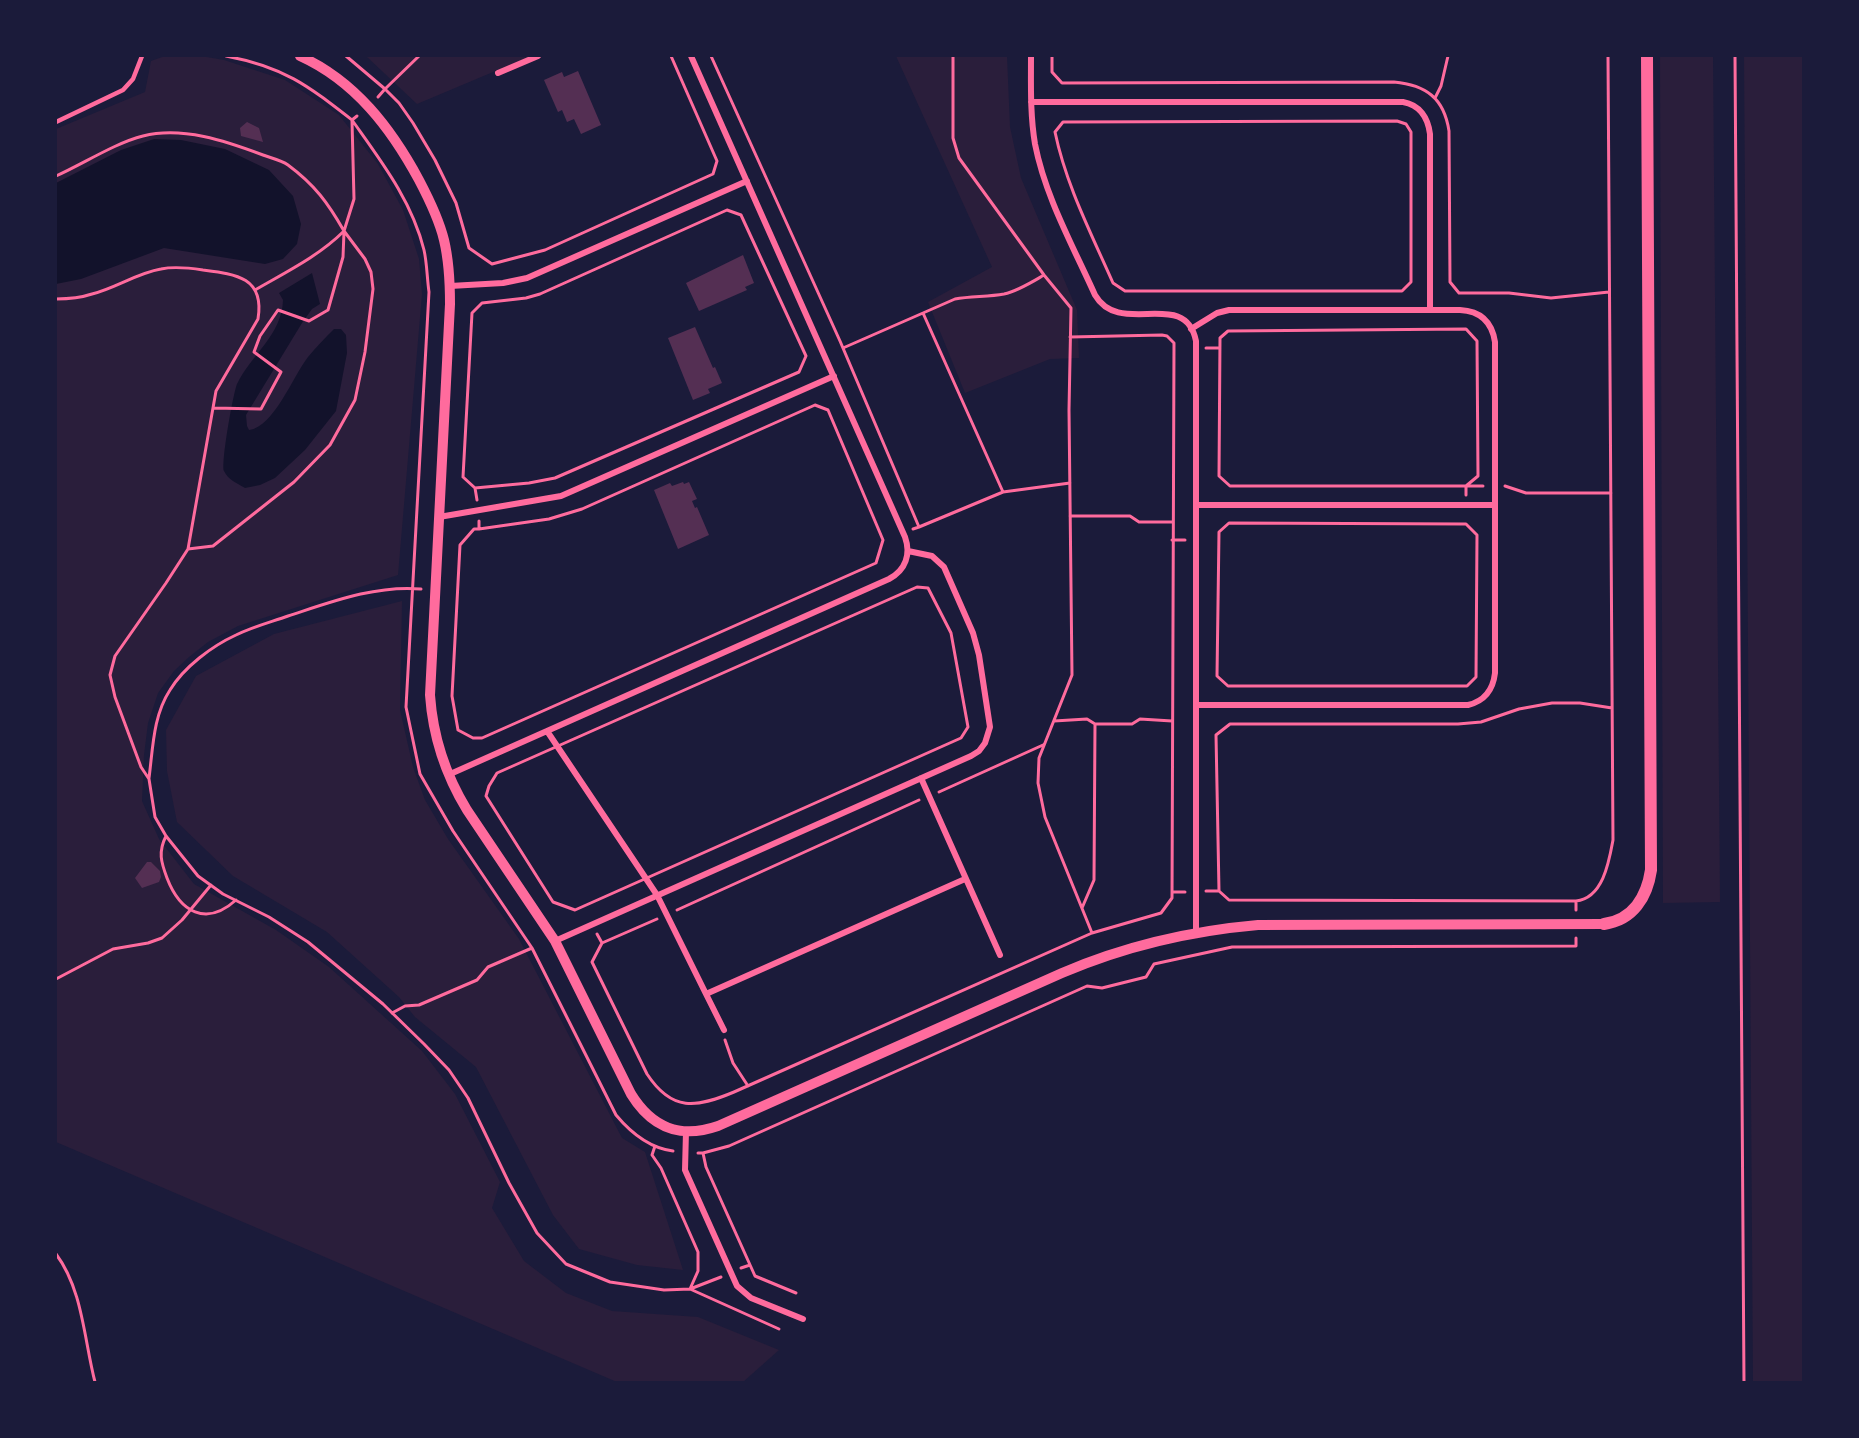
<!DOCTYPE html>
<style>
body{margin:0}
#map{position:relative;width:1859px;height:1438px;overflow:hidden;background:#1b1b3a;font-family:"PT Sans",sans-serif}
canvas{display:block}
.frame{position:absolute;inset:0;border:57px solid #1b1b3a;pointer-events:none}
</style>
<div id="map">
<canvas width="1859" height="1438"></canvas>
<div class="frame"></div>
</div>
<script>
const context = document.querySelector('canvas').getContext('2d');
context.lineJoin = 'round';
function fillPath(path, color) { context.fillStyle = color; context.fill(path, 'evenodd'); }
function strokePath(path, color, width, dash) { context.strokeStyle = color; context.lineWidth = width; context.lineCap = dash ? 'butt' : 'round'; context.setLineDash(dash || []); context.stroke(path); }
fillPath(new Path2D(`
 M165 56H201L224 60 285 80 339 115 378 164 403 210 419 259 422 294 398 575 238 626 208 642 189 657 174 671 158 693 148 723 144 755 142 801 159 839 194 884 276 930 329 967 422 1051 455 1094 500 1182 492 1208 524 1261 566 1293 612 1311 698 1317 779 1350 743 1382H617L56 1142V129L145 92 151 61Z
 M366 56H531L417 104Z
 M896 56H1007L1010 127 1021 178 1077 310 1079 358 1050 359 965 393 928 302 992 267Z
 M1660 56H1713L1720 902 1663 903Z
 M1744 56H1804L1803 1382H1753Z
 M402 601 400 710 413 767 425 800 448 839 519 939 622 1138 645 1152 683 1270 637 1265 579 1249 553 1215 476 1067 415 1017 399 997 327 932 233 876 177 822 167 771 166 730 196 676 274 634Z`), '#2a1e3b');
fillPath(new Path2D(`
 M154 139 181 140 225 149 269 170 293 196 301 224 297 244 283 259 265 264 164 248 81 279 56 284V183L121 150Z
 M312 273 320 304 312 309 302 323 246 415 247 426 249 430C274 427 293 376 308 357 316 347 325 338 334 329H341L346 335 347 353 336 411 305 450 275 478 260 485 245 488C237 483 228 480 224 471 221 462 233 394 237 384 251 355 282 335 283 300L279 293Z`), '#12122b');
fillPath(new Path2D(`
 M578 71 601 125 581 134 574 119 567 122 562 110 558 112 544 80 562 72 564 77Z
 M247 122 259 128 263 142 241 136 240 128Z
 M743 255 754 283 745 287 747 290 699 311 686 283Z
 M695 327 713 368 715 367 722 383 708 389 710 393 693 400 668 338Z
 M683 482 684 484 689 482 697 499 692 501 695 508 697 507 709 535 678 549 654 490 670 483 672 486Z
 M147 862H151L160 871 161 877 159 882 142 888 135 878Z`), '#542f53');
strokePath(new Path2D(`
 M226 56C284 67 307 85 352 120L357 116
 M346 56 385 89 419 56
 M711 56 840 341 919 527 913 529
 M953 56V138L959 158 1044 275 1071 308 1069 410 1072 675 1039 758 1038 783 1045 817 1092 933
 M1052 56V72L1062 83 1394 82C1426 85 1444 98 1449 131L1450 282 1459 293H1509L1551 298 1609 292
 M1735 56 1744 1382
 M378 97 385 89 399 103 413 123 435 160 456 203 469 248 492 264 545 250 713 174 717 161 671 56
 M1435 98 1441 86 1448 56
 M352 120C381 161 412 201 424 250 427 263 427 278 429 292L406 707 420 774 453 831 532 948 616 1115C631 1133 649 1148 673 1151
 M1397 121 1406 124 1411 132V282L1402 291H1125L1113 283C1091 233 1066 185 1055 132L1063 122Z
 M56 176C83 164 115 143 143 136 182 126 226 141 263 155 271 158 281 160 288 165 315 185 328 203 344 231L354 199 352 121
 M56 299C68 299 80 298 92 294 116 288 137 273 161 269 175 266 190 268 203 270 235 274 265 277 258 319L216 391 188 549 213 546 294 482 330 445 355 400 365 352 373 289 371 272 365 259 344 231C319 256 286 272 255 290
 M843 348 955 299C971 296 988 297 1004 294 1018 291 1032 282 1044 275
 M1206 348H1220
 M214 408 261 409 281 372 254 352 260 336 278 310 309 321 328 310 343 257 344 232
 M1505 486 1526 493H1611
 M475 488 529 483 555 478 799 372 806 356 741 215 727 210 540 294 526 298 482 303 472 313 463 477 475 488 477 500
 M1003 492 1070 483
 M1466 495V486L1478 476 1477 341 1466 329 1228 331 1220 338 1219 476 1230 486H1483
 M1070 516H1130L1139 522H1172
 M479 521V529H474L460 545 452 696 458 730 473 738H482L876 563 883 540 828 410 815 405 582 509 549 519 479 529
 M1229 523 1466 524 1477 535 1476 677 1467 686H1228L1217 676 1219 532Z
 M919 527 1003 492 923 313
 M1172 540H1185
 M188 549 166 583 115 656 110 675 115 697 141 767 149 779 155 817 166 836 198 876 223 894 269 917 308 942 383 1004 424 1044 449 1070 468 1098 509 1183 537 1233 566 1264 610 1282 664 1290 690 1289 721 1277
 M917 587 928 588 951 633 968 727 961 738 575 910 553 902 486 796 489 786 497 773Z
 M1054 721 1087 719 1095 724 1094 880 1082 908
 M1095 724H1132L1140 719 1172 721
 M149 778C153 748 153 716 170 690 184 667 212 646 236 635 252 627 271 622 288 616 331 602 375 585 421 589
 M939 792 1043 745
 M166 836C158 852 161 862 167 878 180 912 206 927 236 900
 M1206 891H1219
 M1172 892H1185
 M1576 901C1603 898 1609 862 1613 840L1608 56
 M677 910 919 800
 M1576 910V901L1229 900 1219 891 1216 735 1230 724H1458L1481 722 1519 709 1552 703H1580L1612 708
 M597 934 602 943 657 919
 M602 943 592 962 647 1074C672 1112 696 1108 734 1092L1092 933 1161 913 1172 898 1174 343 1167 336 1162 335 1070 337
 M56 979 113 949 148 943 162 938 182 920 211 885
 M392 1013 405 1006 419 1005 477 980 488 967 532 948
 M725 1040 733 1063 748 1086
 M655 1146 652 1155 661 1168 698 1252V1271L690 1289 779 1329
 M698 1153H703L729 1146 1087 986 1102 988 1146 977 1154 964 1232 947 1576 946V938
 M703 1153 706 1167 755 1276 796 1293
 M56 1254C83 1290 84 1340 95 1382
 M741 1268 750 1265`), '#ff6b9d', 3);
strokePath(new Path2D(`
 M56 122 123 90 133 79 142 56`), '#ff6b9d', 4.5);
strokePath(new Path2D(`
 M1031 56C1031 85 1030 114 1035 144 1045 196 1073 246 1095 295 1120 338 1185 287 1196 341V932
 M498 73 538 56
 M1031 102H1403C1420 105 1428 118 1430 134V310
 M450 286 503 283 527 278 747 181
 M1191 329 1217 313 1229 310H1460C1480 311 1492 322 1495 342V673C1493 690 1485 701 1468 705H1196
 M1196 505H1495
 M439 517 561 496 834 376
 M547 731 657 895 706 994
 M448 775 889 579C906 570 911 554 905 537L691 56
 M921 778 1000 955
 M555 941 971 756 979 751 985 743 990 727 979 655 973 633 944 567 932 556 908 551
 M724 1030 706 994 965 879
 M686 1131 685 1170 737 1286 751 1298 803 1319`), '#ff6b9d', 6);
strokePath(new Path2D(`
 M300 56C355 81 391 128 419 180 429 199 439 219 444 240 449 261 450 282 450 304L430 695C433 738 445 774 467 810L555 941 631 1094C652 1128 680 1139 718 1126L1062 973C1125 946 1189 931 1258 925L1604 924`), '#ff6b9d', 10);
strokePath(new Path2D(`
 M1604 924C1633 920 1647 897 1651 870L1647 56`), '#ff6b9d', 12);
</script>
